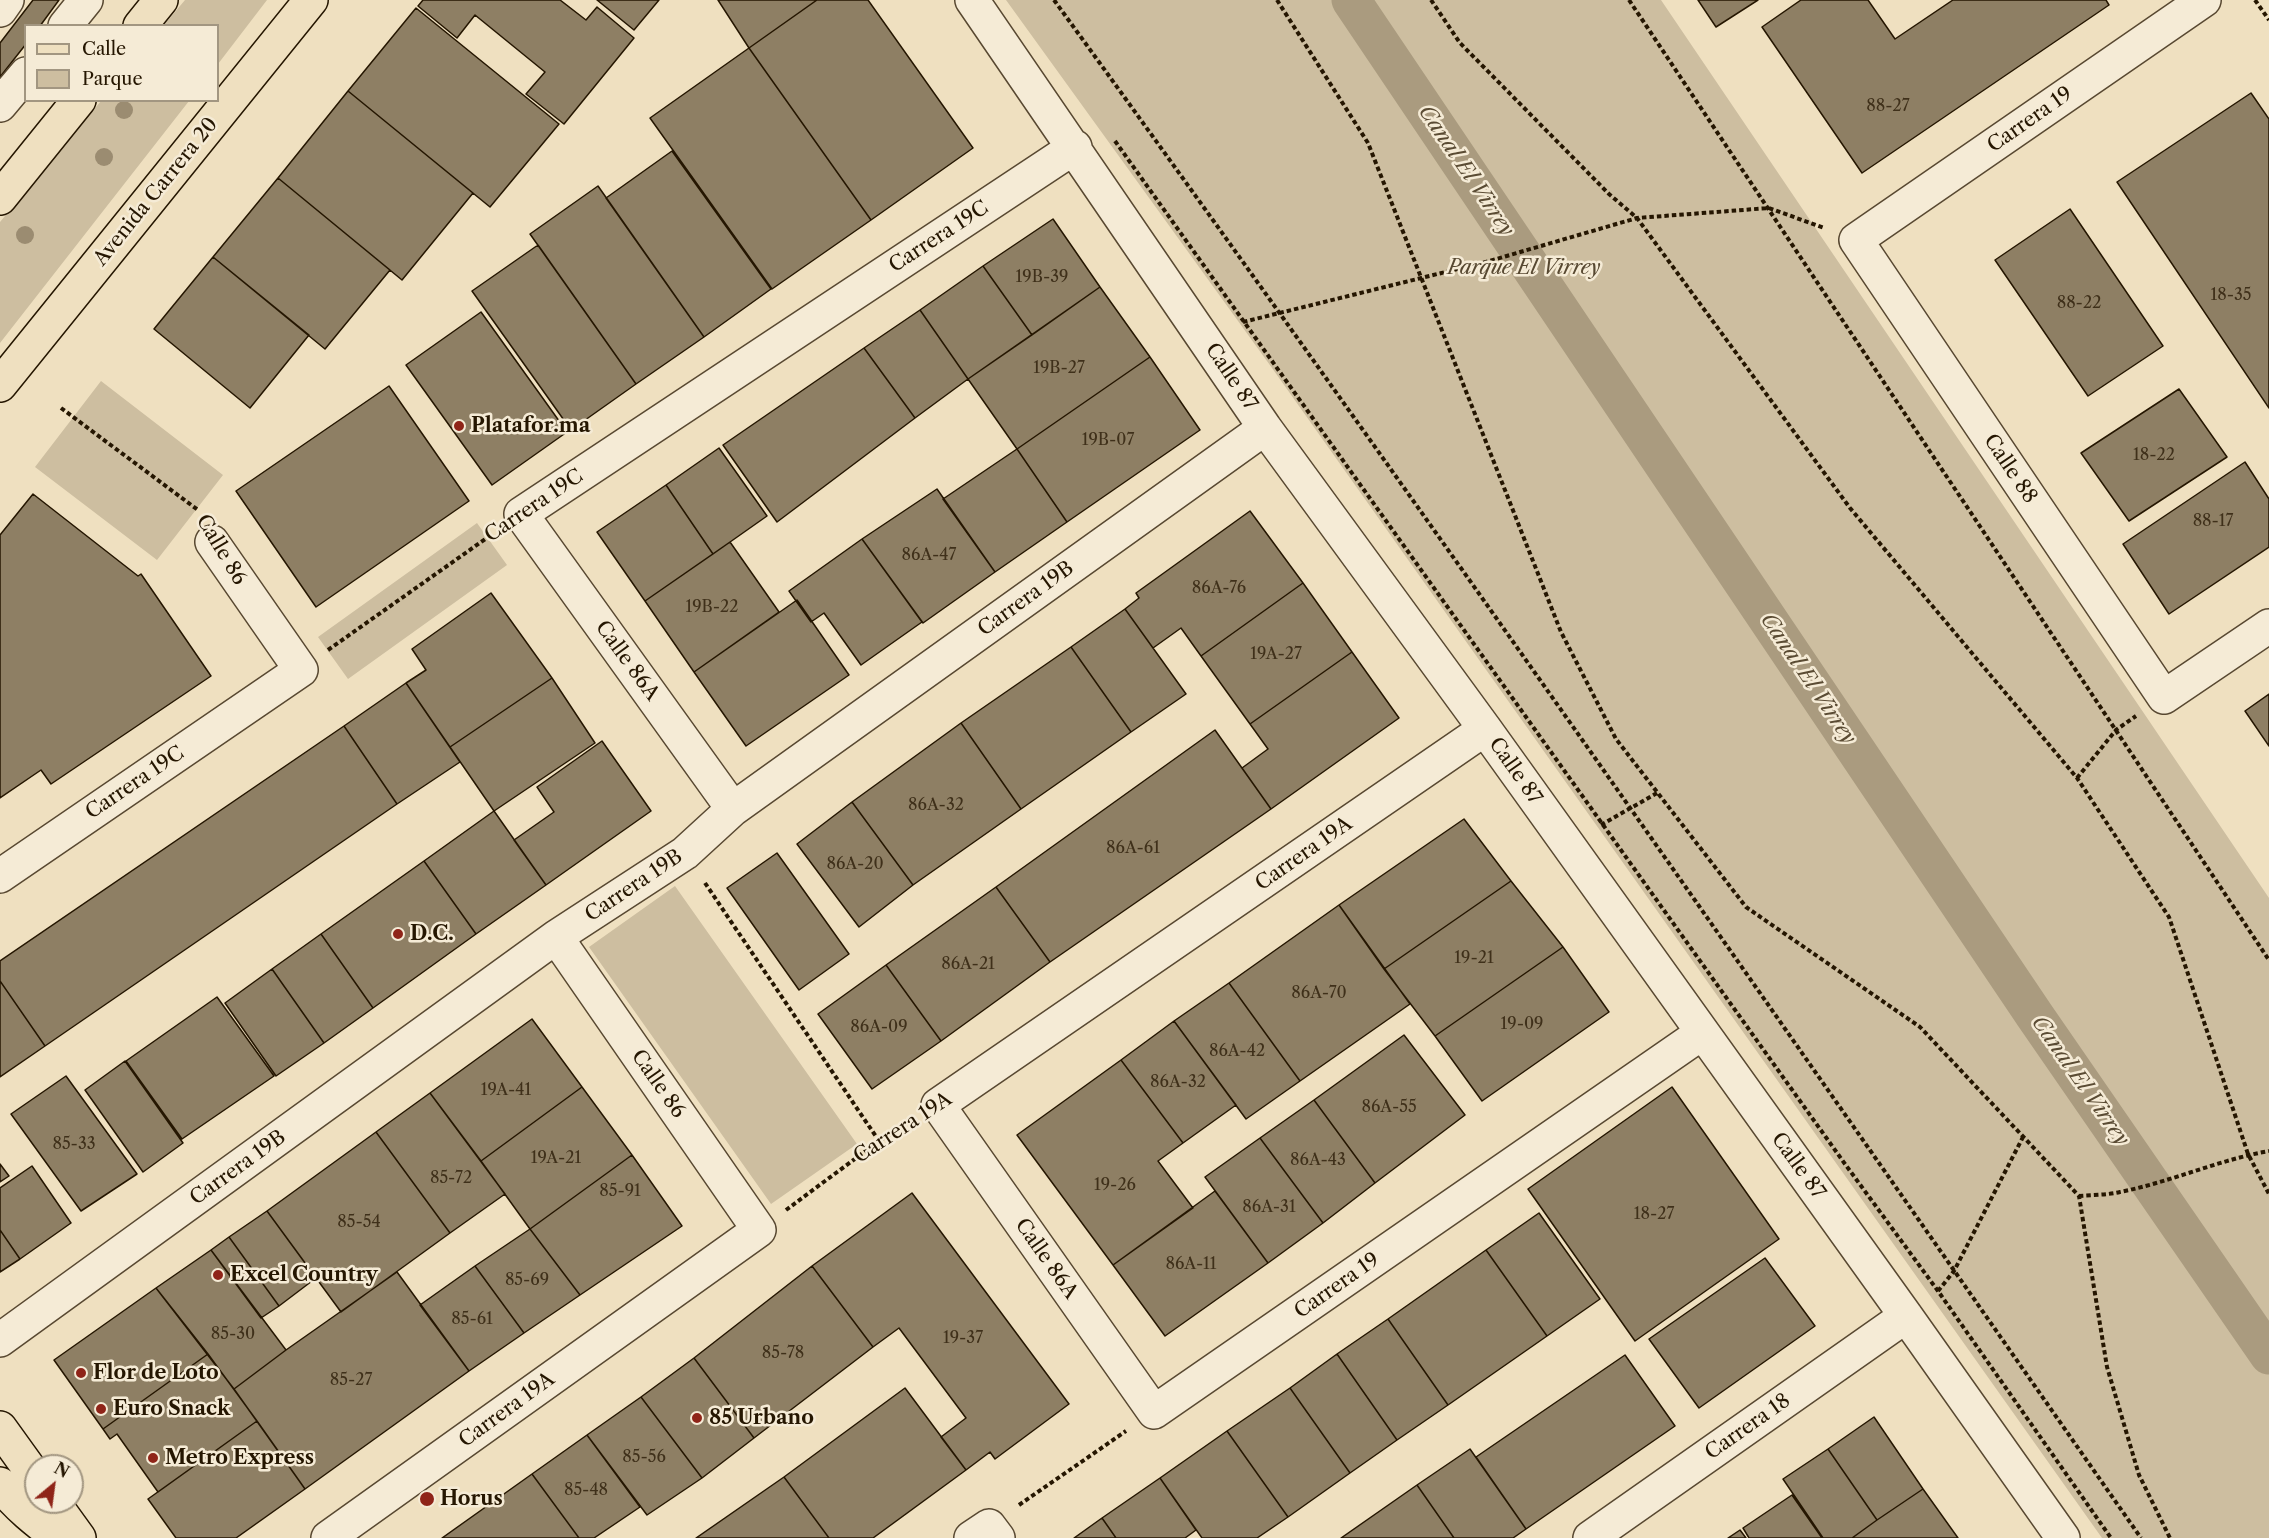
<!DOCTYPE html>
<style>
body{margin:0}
#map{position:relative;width:2269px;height:1538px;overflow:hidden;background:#efe0c0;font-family:"Libre Caslon Text",serif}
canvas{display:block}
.legend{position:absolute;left:24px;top:24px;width:195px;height:78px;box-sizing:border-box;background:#f5ebd6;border:2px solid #a29681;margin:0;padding:8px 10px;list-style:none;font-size:18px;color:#251601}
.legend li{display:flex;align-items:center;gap:12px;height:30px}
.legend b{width:30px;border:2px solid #a29681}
.north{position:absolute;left:24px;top:1454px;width:60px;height:60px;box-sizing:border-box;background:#f5ebd6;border:2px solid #a29681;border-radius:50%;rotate:29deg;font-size:16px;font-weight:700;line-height:24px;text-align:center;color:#251601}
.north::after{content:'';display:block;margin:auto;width:21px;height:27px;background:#8f2418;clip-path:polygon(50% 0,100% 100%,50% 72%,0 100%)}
</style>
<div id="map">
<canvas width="2269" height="1538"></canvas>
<ul class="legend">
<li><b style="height:8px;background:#efe0c0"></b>Calle</li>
<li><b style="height:16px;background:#cdbea0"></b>Parque</li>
</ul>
<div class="north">N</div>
</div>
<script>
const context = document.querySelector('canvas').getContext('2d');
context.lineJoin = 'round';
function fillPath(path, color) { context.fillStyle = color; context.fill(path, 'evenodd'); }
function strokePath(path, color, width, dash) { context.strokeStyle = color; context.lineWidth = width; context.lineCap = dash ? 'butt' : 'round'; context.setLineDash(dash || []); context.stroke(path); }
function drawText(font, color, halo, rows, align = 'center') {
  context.font = font + ' "Libre Caslon Text",serif'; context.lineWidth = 5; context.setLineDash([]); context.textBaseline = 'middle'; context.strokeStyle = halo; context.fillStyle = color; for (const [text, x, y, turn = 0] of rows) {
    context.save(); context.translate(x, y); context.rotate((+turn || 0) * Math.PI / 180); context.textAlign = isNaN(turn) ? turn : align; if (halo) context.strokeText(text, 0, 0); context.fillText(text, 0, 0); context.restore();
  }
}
fillPath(new Path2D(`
 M185 0H267L218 64V26L164 25Z
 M1006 0H1661L2269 898V1538H2102L1272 368Z
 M101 101H189L0 343V222Z
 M101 381 223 475 157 560 35 467Z
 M477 523 507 565 348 679 318 637Z
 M675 886 857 1144 771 1204 589 947Z`), '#cdbea0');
strokePath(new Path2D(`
 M1351 0 2035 1016 2269 1355`), '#aa9b7f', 39);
const building = new Path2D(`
 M33 0H59L40 26H26V44L0 77V43Z
 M423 0H560L586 20 597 7 634 38 564 124 526 94 545 72 475 15 457 38 418 6Z
 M597 0H659L634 30Z
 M718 0H817L749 48Z
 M817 0H868L973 148 871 220 749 48Z
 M1698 0H1758L1716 27Z
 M1801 0H1868L1895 39 1953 0H2106L2109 5 1862 173 1762 27Z
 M416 8 559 124 490 207 348 91Z
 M749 48 871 220 772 289 650 118Z
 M348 91 473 193 402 280 278 178Z
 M2251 93 2269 119V408L2117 182Z
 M672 151 771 289 704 337 606 198Z
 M278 178 390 270 325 349 213 257Z
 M598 186 704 337 636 384 530 234Z
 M2070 209 2163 346 2088 396 1995 260Z
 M1053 219 1100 287 1032 335 983 266Z
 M538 245 636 384 571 430 472 291Z
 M213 257 309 335 250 408 154 329Z
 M983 266 1032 335 968 379 920 310Z
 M1100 287 1150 357 1017 449 968 379Z
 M920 310 968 379 915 418 864 348Z
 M481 312 567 432 492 485 406 365Z
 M864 348 915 418 777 522 723 445Z
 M1150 357 1200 430 1067 522 1017 449Z
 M389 386 469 501 316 607 236 491Z
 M2179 389 2227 457 2129 521 2081 453Z
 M719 448 767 516 713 554 666 485Z
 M1017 449 1067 522 995 572 943 499Z
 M2245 462 2269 499V547L2169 614 2123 544Z
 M666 485 713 554 645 601 597 532Z
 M937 489 995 572 923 623 862 539Z
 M33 494 138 576 141 574 211 676 51 784 41 770 0 798V535Z
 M1250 511 1303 583 1201 656 1181 628 1153 648 1125 609 1139 598 1136 593Z
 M862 539 922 622 861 665 824 613 811 622 789 591Z
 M730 542 779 612 694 672 645 601Z
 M1303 583 1352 652 1250 724 1201 656Z
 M491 593 552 678 450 747 406 683 426 670 412 649Z
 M797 600 849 675 746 746 694 672Z
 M1125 609 1186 694 1131 732 1071 647Z
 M1071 647 1131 732 1021 809 961 723Z
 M1352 652 1399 718 1271 809 1242 768 1268 749 1250 724Z
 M552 678 595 743 494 811 450 747Z
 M406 683 460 762 397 804 344 726Z
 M2269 694V746L2245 711Z
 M961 723 1021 809 913 885 852 802Z
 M344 726 397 804 45 1046 0 981V961Z
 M1215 730 1271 809 1050 962 996 887Z
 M602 741 651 811 546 885 514 840 554 812 537 787Z
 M852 802 913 885 859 927 797 844Z
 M494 811 546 885 476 934 424 861Z
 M1464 819 1511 881 1384 969 1339 905Z
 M777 853 849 954 799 990 727 888Z
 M424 861 476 934 373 1008 321 934Z
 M1511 881 1563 947 1435 1036 1384 969Z
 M996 887 1050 962 941 1041 886 965Z
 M1339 905 1410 1004 1300 1081 1229 983Z
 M321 934 373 1008 324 1043 272 969Z
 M1563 947 1609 1012 1482 1101 1435 1036Z
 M886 965 941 1041 872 1089 818 1014Z
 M272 969 324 1043 276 1076 225 1003Z
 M0 981 45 1046 0 1077Z
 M1229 983 1300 1081 1246 1119 1174 1021Z
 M217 997 274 1076 182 1139 126 1061Z
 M532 1019 582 1087 481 1161 430 1093Z
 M1174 1021 1236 1105 1183 1143 1121 1060Z
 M1404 1035 1465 1115 1375 1183 1314 1100Z
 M1121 1060 1183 1143 1158 1161 1193 1208 1113 1265 1017 1135Z
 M125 1061 183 1143 143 1172 85 1090Z
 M66 1076 137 1174 81 1211 11 1114Z
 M582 1087 632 1155 530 1229 481 1161Z
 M1672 1087 1779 1239 1635 1341 1528 1189Z
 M430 1093 505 1194 450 1233 376 1132Z
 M1314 1100 1375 1183 1323 1223 1260 1138Z
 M376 1132 450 1233 341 1312 267 1211Z
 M1260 1138 1323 1223 1268 1263 1205 1177Z
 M632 1155 682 1226 580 1295 530 1229Z
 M0 1164 9 1176 0 1182Z
 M32 1166 71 1223 20 1259 0 1230V1188Z
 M1215 1191 1268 1263 1165 1336 1113 1265Z
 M912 1193 1069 1404 995 1459 990 1452 966 1470 941 1437 966 1418 899 1328 873 1347 812 1266Z
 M267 1211 316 1278 279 1306 229 1237Z
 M1539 1213 1600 1299 1547 1336 1486 1250Z
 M530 1229 580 1295 524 1333 475 1266Z
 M0 1230 20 1259 0 1272Z
 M229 1237 279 1306 261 1318 211 1250Z
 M211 1250 286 1350 234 1389 156 1288Z
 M1486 1250 1547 1336 1448 1405 1388 1319Z
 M1765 1258 1815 1326 1699 1408 1649 1339Z
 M475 1266 524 1333 469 1371 420 1305Z
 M812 1266 873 1347 754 1438 694 1358Z
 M397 1272 469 1371 305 1489 234 1389 286 1350Z
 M156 1288 208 1354 103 1429 54 1360Z
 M1388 1319 1448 1405 1397 1440 1337 1354Z
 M208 1354 257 1421 158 1492 117 1434 110 1439 103 1429Z
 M1337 1354 1397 1440 1350 1473 1290 1388Z
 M1625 1355 1675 1426 1526 1529 1476 1457Z
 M694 1358 754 1438 702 1478 641 1397Z
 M905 1388 966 1470 873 1538H829L784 1477Z
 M1290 1388 1350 1473 1288 1517 1227 1431Z
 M641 1397 702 1478 647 1515 587 1435Z
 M1874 1417 1923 1489 1877 1520 1828 1449Z
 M257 1421 305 1489 236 1538H176L148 1499Z
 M1227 1431 1288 1517 1257 1538H1202L1160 1478Z
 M587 1435 640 1507 594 1538H579L532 1474Z
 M1470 1449 1526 1529 1513 1538H1454L1417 1485Z
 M1828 1449 1877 1520 1852 1538H1823L1783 1479Z
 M532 1474 579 1538H442Z
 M784 1477 829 1538H696Z
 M1160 1478 1196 1530 1185 1538H1116L1102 1518Z
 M1417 1485 1454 1538H1341Z
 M1923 1489 1958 1538H1852L1877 1520Z
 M1792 1495 1822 1538H1749L1743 1528Z
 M1102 1518 1116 1538H1074Z
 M1740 1530 1746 1538H1728Z`);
fillPath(building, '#8e7f64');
strokePath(building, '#251601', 1.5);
const minor = new Path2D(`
 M972 0 1265 428 1485 729 1906 1316 2063 1538
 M2204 0 1856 240 2164 697 2269 626
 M0 10 7 0
 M65 26 86 0
 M0 105 26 74
 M1485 729 938 1105 1154 1412 1702 1033
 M733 809 521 514 1075 147
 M0 876 301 670 212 542
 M0 1340 556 937 685 853 733 809 1265 428
 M328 1538 759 1230 556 937
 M971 1538 989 1526 998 1538
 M1590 1538 1906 1316`);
const major = new Path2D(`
 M0 385 311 0
 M0 1428 36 1478
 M0 1484C17 1506 37 1522 59 1538
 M53 1502 79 1538`);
const highway = new Path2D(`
 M140 26 161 0
 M0 198 79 100`);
strokePath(minor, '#584831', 36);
strokePath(major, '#251601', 36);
strokePath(highway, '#251601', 36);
strokePath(new Path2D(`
 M1054 0C1423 508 1781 1023 2141 1538
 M1277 0 1368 143 1561 632 1616 739 1746 907 1920 1027 2079 1196 2107 1367 2139 1475 2170 1538
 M1431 0 1460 43 1609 194 1637 218 1850 508 2077 778 2169 917 2248 1154 2269 1194
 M1629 0 2269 960
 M2255 0 2269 20
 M1115 141 1845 1164 1938 1291 2111 1538
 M1243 322 1486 262 1637 218 1769 208 1824 228
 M61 408 198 510
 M328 650 491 535
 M2077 778 2116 730 2136 716
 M1601 825 1657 793
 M705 883 879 1141
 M2079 1196C2092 1195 2107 1195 2120 1192 2171 1182 2218 1160 2269 1151
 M786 1210 879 1141 907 1124
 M1938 1291 1954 1271 2023 1137
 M1019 1505 1126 1431`), '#251601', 4, [4.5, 3]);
strokePath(minor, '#f5ebd6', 33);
strokePath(major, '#efe0c0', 33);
strokePath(highway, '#efe0c0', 33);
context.fillStyle = '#9b8c71';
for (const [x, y] of [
 [124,110],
 [104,157],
 [25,235]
]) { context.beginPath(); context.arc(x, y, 9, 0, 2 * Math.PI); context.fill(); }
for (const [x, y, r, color] of [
 [459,426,6,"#8f2418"],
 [398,934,6,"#8f2418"],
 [218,1275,6,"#8f2418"],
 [81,1373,6,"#8f2418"],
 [101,1409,6,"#8f2418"],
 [697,1418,6,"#8f2418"],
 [153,1458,6,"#8f2418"],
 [427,1499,8,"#8f2418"]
]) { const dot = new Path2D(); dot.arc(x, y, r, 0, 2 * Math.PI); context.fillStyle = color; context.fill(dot); strokePath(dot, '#f5ebd6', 2); }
drawText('16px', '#3f301a', null, [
 ["88-27",1888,106],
 ["19B-39",1042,277],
 ["18-35",2231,295],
 ["88-22",2079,303],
 ["19B-27",1059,368],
 ["19B-07",1108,440],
 ["18-22",2154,455],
 ["88-17",2213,521],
 ["86A-47",929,555],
 ["86A-76",1219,588],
 ["19B-22",712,607],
 ["19A-27",1276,654],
 ["86A-32",936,805],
 ["86A-61",1133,848],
 ["86A-20",855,864],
 ["19-21",1474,958],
 ["86A-21",968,964],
 ["86A-70",1319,993],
 ["19-09",1522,1024],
 ["86A-09",879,1027],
 ["86A-42",1237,1051],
 ["86A-32",1178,1082],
 ["19A-41",506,1090],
 ["86A-55",1389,1107],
 ["85-33",74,1144],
 ["19A-21",556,1158],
 ["86A-43",1318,1160],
 ["85-72",451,1178],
 ["19-26",1115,1185],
 ["85-91",620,1191],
 ["86A-31",1269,1207],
 ["18-27",1654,1214],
 ["85-54",359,1222],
 ["86A-11",1191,1264],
 ["85-69",527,1280],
 ["85-61",472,1319],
 ["85-30",233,1334],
 ["19-37",963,1338],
 ["85-78",783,1353],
 ["85-27",351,1380],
 ["85-56",644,1457],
 ["85-48",586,1490]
]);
drawText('20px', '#251601', '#f5ebd6', [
 ["Carrera 19",2030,120,-35],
 ["Avenida Carrera 20",156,192,-51],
 ["Carrera 19C",939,237,-33],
 ["Calle 87",1231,377,56],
 ["Calle 88",2010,469,56],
 ["Carrera 19C",534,506,-34],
 ["Calle 86",221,550,59],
 ["Carrera 19B",1026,599,-36],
 ["Calle 86A",627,661,54],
 ["Calle 87",1515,771,55],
 ["Carrera 19C",135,783,-34],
 ["Carrera 19A",1304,854,-35],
 ["Carrera 19B",634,886,-34],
 ["Calle 86",658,1084,55],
 ["Carrera 19A",903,1128,-33],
 ["Calle 87",1798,1166,54],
 ["Carrera 19B",238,1168,-36],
 ["Calle 86A",1046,1259,55],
 ["Carrera 19",1337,1286,-35],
 ["Carrera 19A",507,1410,-36],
 ["Carrera 18",1748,1427,-35]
]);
drawText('italic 20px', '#574831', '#f5ebd6', [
 ["Parque El Virrey",1524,268]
]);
drawText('bold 20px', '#251601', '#f5ebd6', [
 ["Platafor.ma",471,426],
 ["D.C.",410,934],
 ["Excel Country",230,1275],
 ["Flor de Loto",93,1373],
 ["Euro Snack",113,1409],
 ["85 Urbano",709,1418],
 ["Metro Express",165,1458],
 ["Horus",440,1499]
], 'left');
drawText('italic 21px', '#5a4b33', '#f5ebd6', [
 ["Canal El Virrey",1466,171,56],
 ["Canal El Virrey",1808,679,56],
 ["Canal El Virrey",2080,1081,55]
]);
</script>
